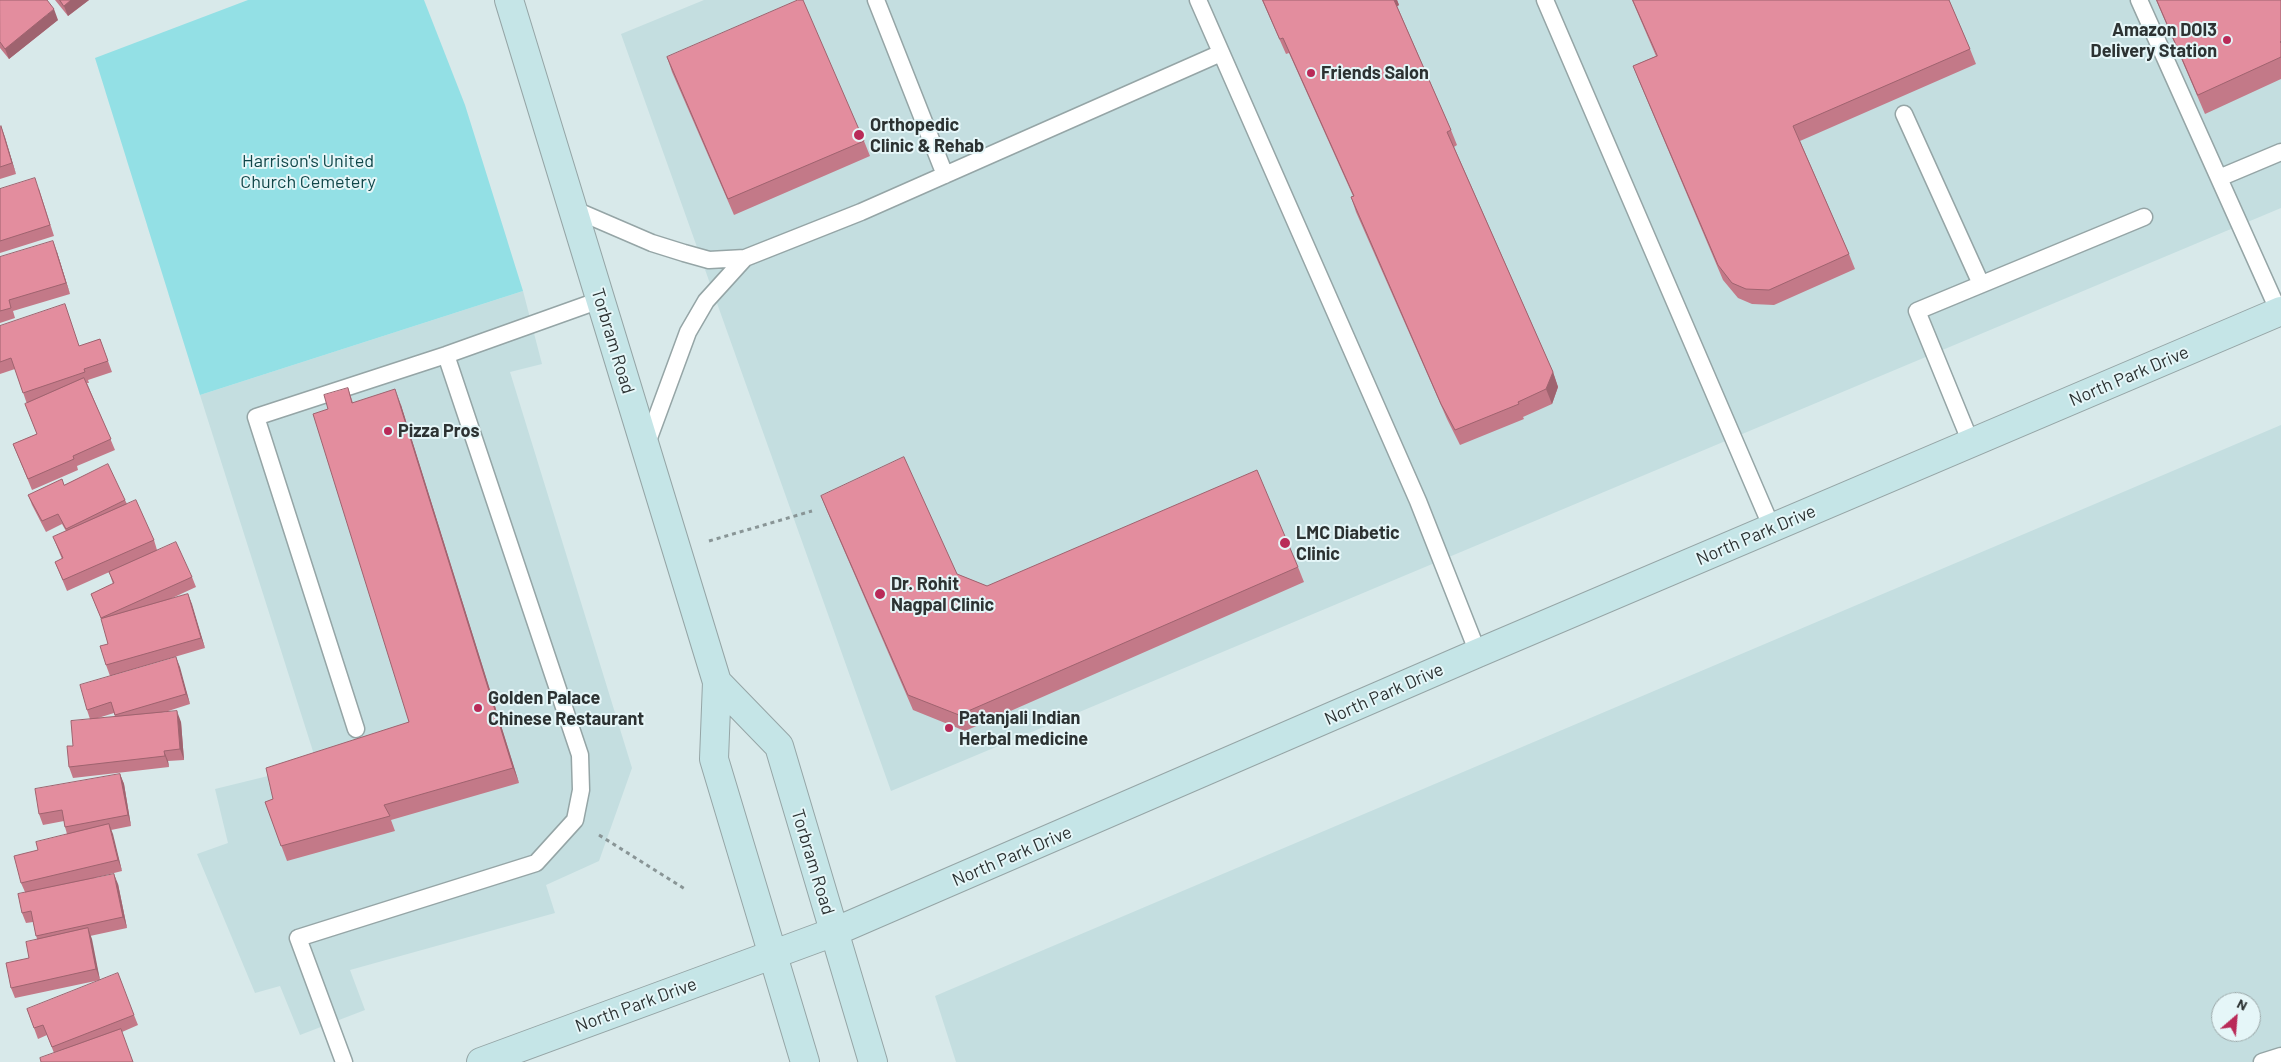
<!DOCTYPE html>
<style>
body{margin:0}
#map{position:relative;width:2281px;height:1062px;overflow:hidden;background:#d8e9ea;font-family:Barlow,sans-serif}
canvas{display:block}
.north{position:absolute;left:2211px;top:992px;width:50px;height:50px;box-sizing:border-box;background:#e5f6f8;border:1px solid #9ba8a9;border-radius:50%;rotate:27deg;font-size:14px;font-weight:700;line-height:20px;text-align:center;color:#2c3232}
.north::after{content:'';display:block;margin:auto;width:18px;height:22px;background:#b92a58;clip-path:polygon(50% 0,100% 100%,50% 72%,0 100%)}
</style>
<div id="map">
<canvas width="2281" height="1062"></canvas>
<div class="north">N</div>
</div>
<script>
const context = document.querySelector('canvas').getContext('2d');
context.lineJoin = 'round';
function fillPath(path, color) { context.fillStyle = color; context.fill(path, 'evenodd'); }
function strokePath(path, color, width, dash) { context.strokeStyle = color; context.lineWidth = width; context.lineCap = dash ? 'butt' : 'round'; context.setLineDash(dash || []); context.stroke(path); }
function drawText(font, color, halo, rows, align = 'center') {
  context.font = font + ' Barlow,sans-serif'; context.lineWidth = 4; context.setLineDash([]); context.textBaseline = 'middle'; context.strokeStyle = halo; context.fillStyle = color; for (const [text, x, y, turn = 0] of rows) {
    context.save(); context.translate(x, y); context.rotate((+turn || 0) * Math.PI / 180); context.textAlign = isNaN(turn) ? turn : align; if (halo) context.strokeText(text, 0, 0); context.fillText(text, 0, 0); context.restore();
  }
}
fillPath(new Path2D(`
 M704 0H2281V208L891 791 621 34Z
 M523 291 542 364 510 372 632 768 599 861 546 885 555 913 350 970 365 1010 300 1035 280 986 255 993 197 854 228 843 215 789 317 764 200 395Z
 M2281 425V1062H956L935 996ZM2221 1002H2251V1032H2221Z`), '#c4dee0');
fillPath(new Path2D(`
 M248 0H424L465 105 523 291 200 395 95 58Z`), '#93e0e5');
const service = new Path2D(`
 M876 0 945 175
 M1198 0 1418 501 1478 653
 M1545 0 1772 528
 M2139 0 2279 312
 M1904 114 1981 284
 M2219 178 2281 152
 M573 209 652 243 684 253 709 260 745 258 861 212 1221 53
 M1971 443 1917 311 2144 217
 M646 446 688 332 706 301 745 258
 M356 729 256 417 446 355 600 300
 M344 1062 298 938 536 863 575 820 581 790 580 755 446 355
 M2262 1062 2281 1056`);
const secondary = new Path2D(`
 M509 0 717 682 714 759 805 1062
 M717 682 779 746 873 1062
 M481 1062 834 932 1478 653 2281 311`);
strokePath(service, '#95a5a6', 19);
strokePath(secondary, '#95a5a6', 30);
strokePath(new Path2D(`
 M709 541 812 511
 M599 835 685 889`), '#899596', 3, [4, 4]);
strokePath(service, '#fff', 16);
strokePath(secondary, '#c5e5e7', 28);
fillPath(new Path2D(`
 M0 0 58 20 9 59 0 48Z
 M55 0H89L68 16Z
 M1262 0H1397L1399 5 1397 6 1451 130 1457 145 1454 147 1553 372 1558 387 1552 404 1523 417 1524 419 1460 445 1447 419 1356 212 1351 197 1353 196 1289 53 1286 54Z
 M1632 0H1949L1970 49 1976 64 1800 141 1849 254 1855 269 1774 305 1752 304 1738 298 1723 280 1639 81 1633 66 1656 56Z
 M2156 0H2281V79L2205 114Z
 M667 57 864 141 870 156 734 215 672 72Z
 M1 126 16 174 0 179V127Z
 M0 189H39L54 236 0 253Z
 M57 252 70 294 13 311 15 318 0 323V257Z
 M0 326 80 346 100 339 112 372 88 380 89 383H87L115 450 77 466 78 470 32 490 13 444 37 434 25 404H27L15 369 0 374Z
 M348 388 353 403 401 405 519 783 391 820 395 831 287 861 265 802 273 799 409 722 328 409Z
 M64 485 125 500 127 504 154 540 157 550 192 577 196 587 170 599 188 594 205 648 110 676 106 665 108 644 103 623 91 594 113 584 109 572 154 552 67 591 55 562 62 559 53 537 66 531 62 524 46 532 32 505 28 495Z
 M821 496 957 574 987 586 1298 567 1304 582 965 731 913 710 827 511Z
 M176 657 190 704 162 713 181 722 184 760 168 761 169 767 73 778 69 767 90 719 87 710ZM114 713 115 717 98 718Z
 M120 774 124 784 131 826 111 830 122 871 94 878 118 884 127 928 90 936 100 980 15 998 11 988 29 958 37 939 33 922 26 923 22 913 25 892 21 883 38 850 67 834 65 827 64 821 43 825 39 814Z
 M27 1009 134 1015 138 1025 122 1032 54 1053 47 1035 38 1039Z`), '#c37988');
fillPath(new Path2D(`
 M71 0H89L68 16 64 6Z
 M1393 0H1397L1399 5 1396 7Z
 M54 9 58 20 9 59 5 49Z
 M1 126 5 137 16 174 12 163Z
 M53 241 57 252 70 294 66 283Z
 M1553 372 1558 387 1552 404 1546 389Z
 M395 389 401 405 519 783 513 768Z
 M188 594 192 604 205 648 201 638Z
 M176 657 180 667 190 704 186 694Z
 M177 711 181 722 184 760 180 749Z
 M164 751 168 761 169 767 165 756Z
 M120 774 124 784 131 826 128 815Z
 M109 824 113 834 122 871 118 860Z
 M114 874 118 884 127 928 123 917Z
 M88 928 92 939 100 980 96 969Z`), '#9f636f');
const building = new Path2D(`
 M0 0H47L54 9 5 49 0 42Z
 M60 0H71L64 6Z
 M798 0H803L864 141 728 199 667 57Z
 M1263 0H1394L1451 130 1447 132 1553 372 1546 389 1518 402 1519 404 1455 430 1441 404 1351 197 1354 196 1283 38 1280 39Z
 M1633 0H1949L1970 49 1793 126 1849 254 1769 290 1746 289 1732 283 1718 265 1633 66 1657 56Z
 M2157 0H2281V41L2280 42 2281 43V57L2198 95Z
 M1 126 12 163 0 167V127Z
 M35 178 50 225 0 241V189Z
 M53 241 66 283 9 300 11 308 0 311V257Z
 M65 304 79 346 100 339 108 361 84 369 85 372 23 393 11 358 0 362V326Z
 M84 378 111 439 73 456 74 459 28 479 13 444 37 434 25 404Z
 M348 388 352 403 395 389 513 768 384 805 390 816 281 846 265 802 273 799 266 768 409 722 313 414 328 409 324 395Z
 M904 457 957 574 987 586 1257 470 1298 567 959 715 908 695 821 496Z
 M108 464 125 500 66 529 58 514 42 521 28 495 62 479 64 485Z
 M136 500 154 540 63 580 55 562 63 558 53 537Z
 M176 542 192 577 101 618 91 594 114 583 109 572Z
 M188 594 201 638 106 665 100 646 108 644 101 619Z
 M176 657 186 694 115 715 111 702 87 710 80 685Z
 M177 711 180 749 164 751 165 756 69 767 67 746H73L71 721Z
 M120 774 128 815 65 827 62 810 39 814 35 789Z
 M109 824 118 860 21 883 14 856 38 850 36 842Z
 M114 874 123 917 36 936 31 911 22 913 18 894Z
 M88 928 96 969 11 988 6 963 29 958 26 942Z
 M118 973 134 1015 52 1047 43 1025 34 1028 27 1009Z
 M121 1029 133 1062H41L40 1058Z`);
fillPath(building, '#e38d9e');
strokePath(building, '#9f636f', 1);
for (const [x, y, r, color] of [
 [2227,40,5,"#b92a58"],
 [1311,73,5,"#b92a58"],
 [859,135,6,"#b92a58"],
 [388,431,5,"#b92a58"],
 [1285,543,6,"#b92a58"],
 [880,594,6,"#b92a58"],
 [478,708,5,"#b92a58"],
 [949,728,5,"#b92a58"]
]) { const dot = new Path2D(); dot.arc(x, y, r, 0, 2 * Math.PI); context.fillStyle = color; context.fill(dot); strokePath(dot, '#e5f6f8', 2); }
drawText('bold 18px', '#2c3232', '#e5f6f8', [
 ["Amazon DOI3",2217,30,"right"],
 ["Delivery Station",2217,51,"right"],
 ["Friends Salon",1321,73],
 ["Orthopedic",870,125],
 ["Clinic & Rehab",870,146],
 ["Pizza Pros",398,431],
 ["LMC Diabetic",1296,533],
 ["Clinic",1296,554],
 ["Dr. Rohit",891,584],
 ["Nagpal Clinic",891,605],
 ["Golden Palace",488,698],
 ["Chinese Restaurant",488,719],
 ["Patanjali Indian",959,718],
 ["Herbal medicine",959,739]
], 'left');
drawText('18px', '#104649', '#e5f6f8', [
 ["Harrison's United",308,161],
 ["Church Cemetery",308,182]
]);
drawText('18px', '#2c3232', '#e5f6f8', [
 ["Torbram Road",613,341,73],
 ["North Park Drive",2129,376,-23],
 ["North Park Drive",1756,535,-23],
 ["North Park Drive",1384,694,-24],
 ["North Park Drive",1012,856,-23],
 ["Torbram Road",813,862,73],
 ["North Park Drive",636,1005,-20]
]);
</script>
